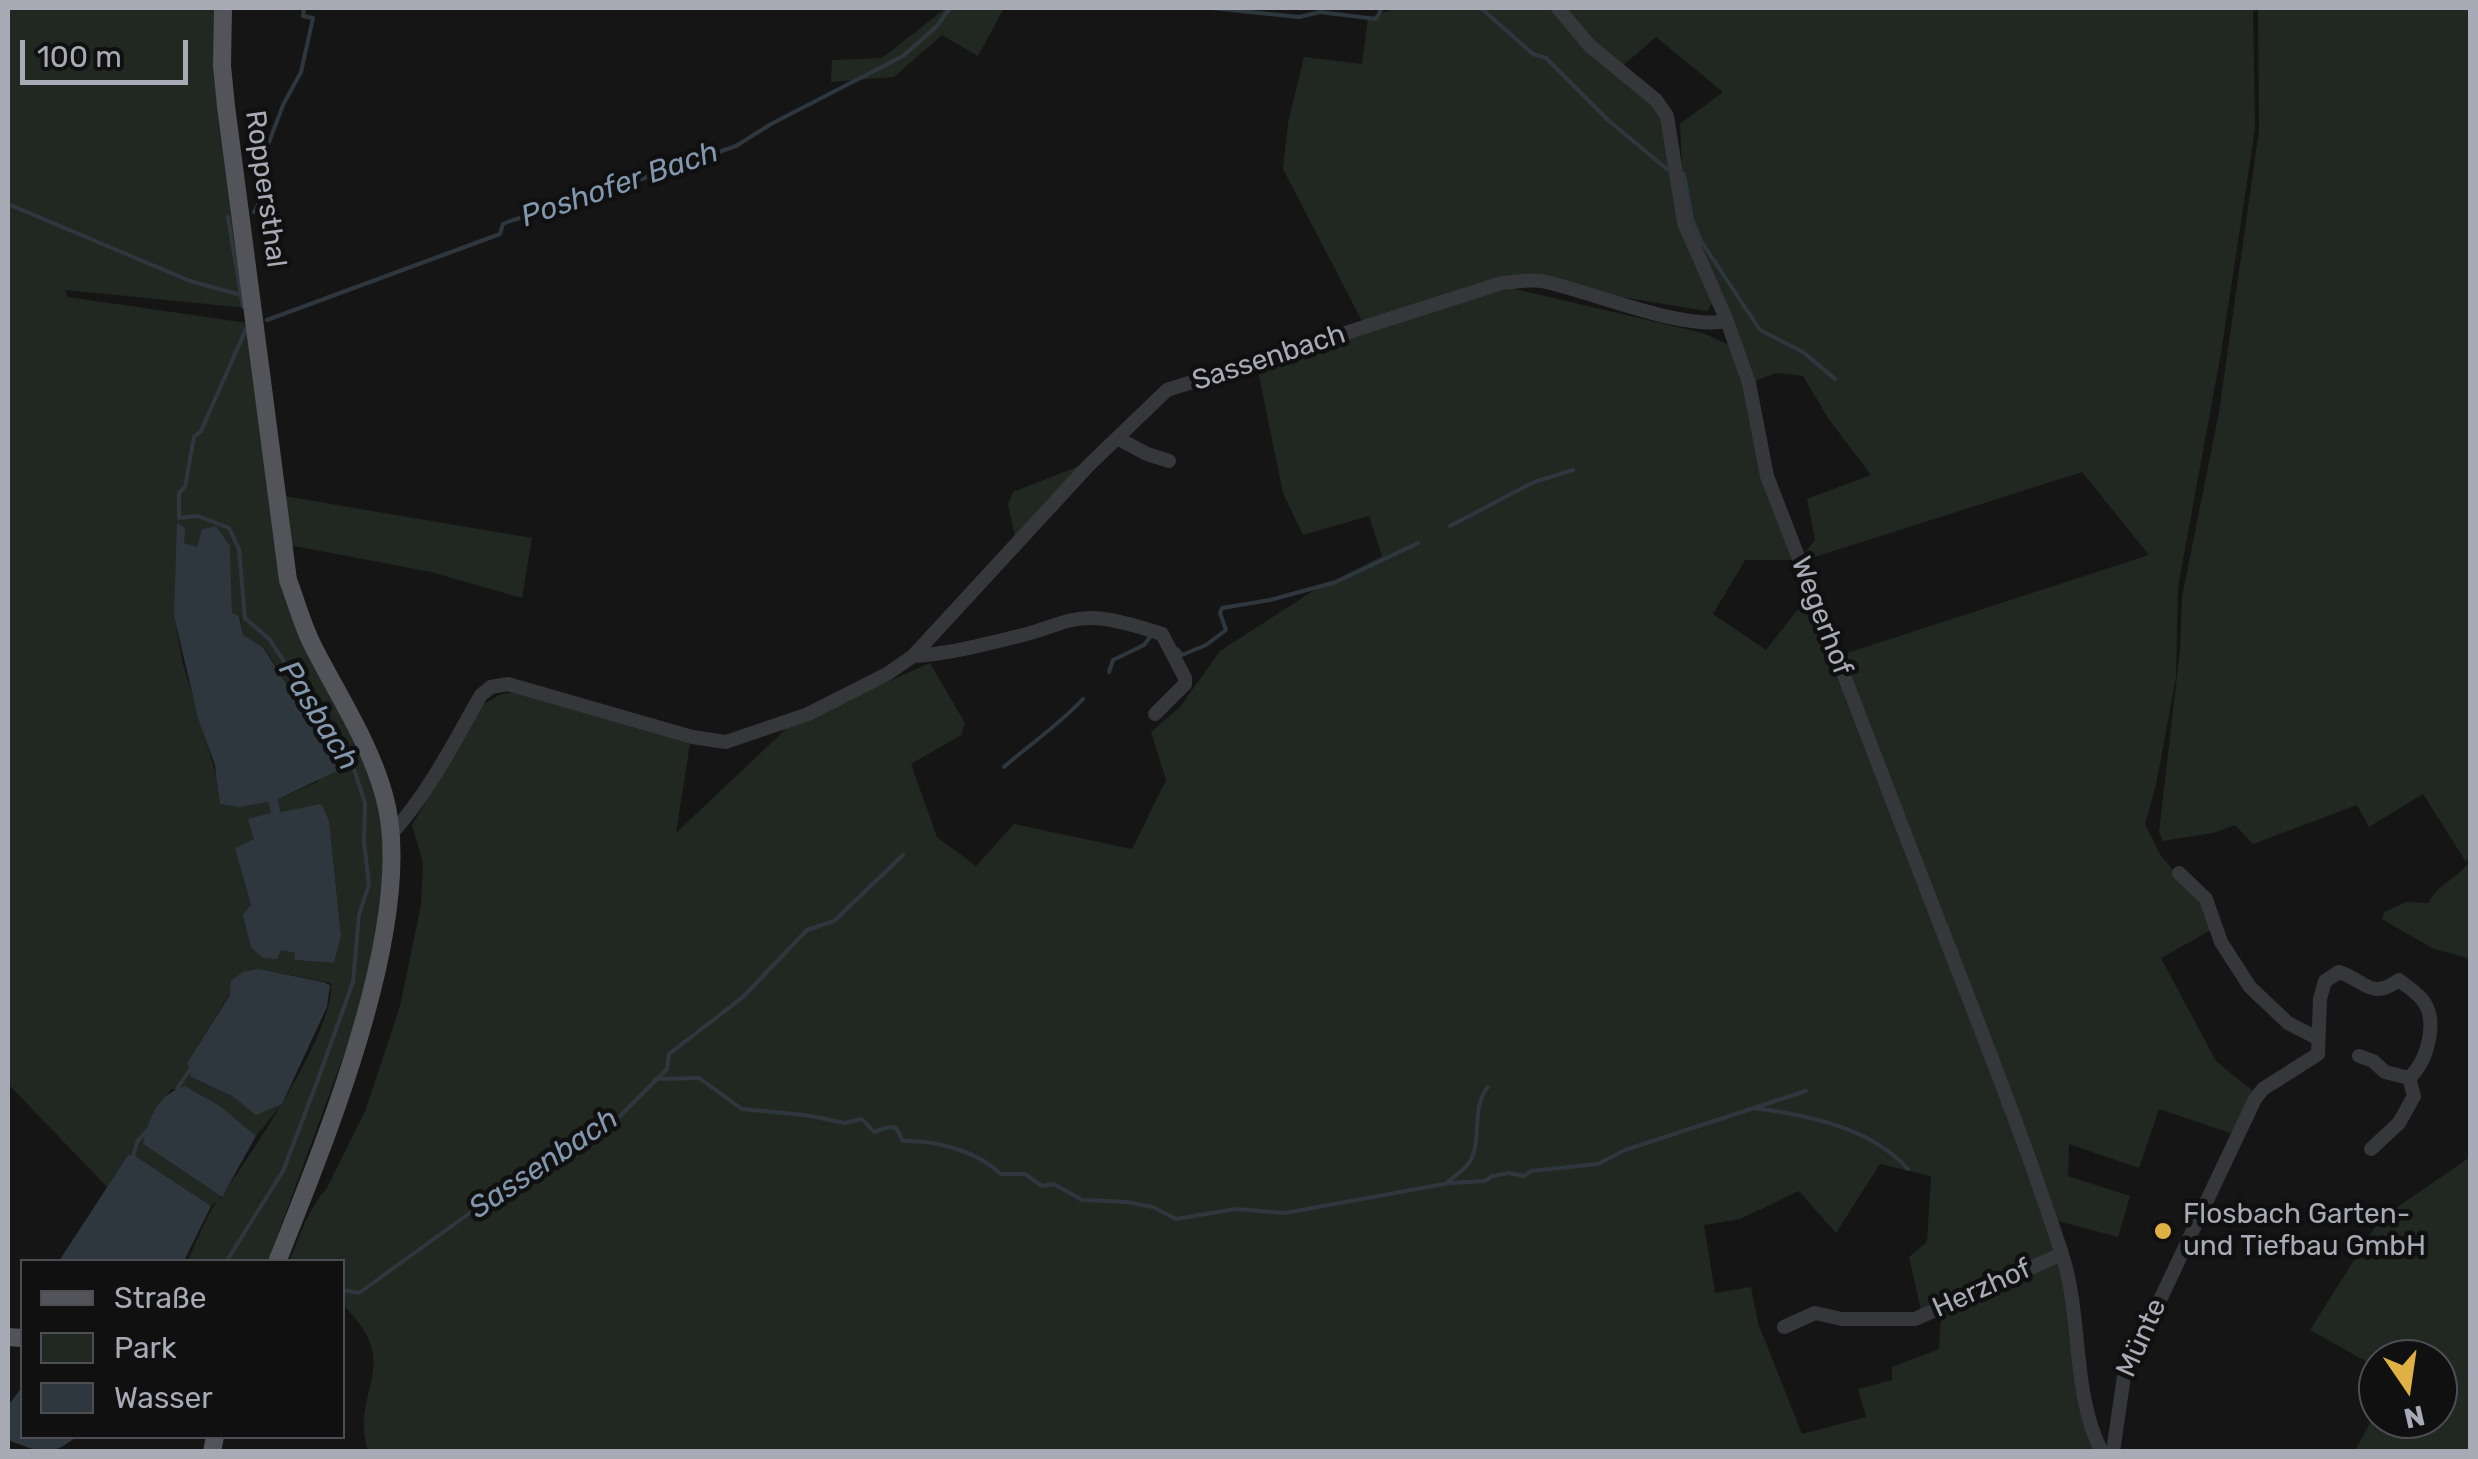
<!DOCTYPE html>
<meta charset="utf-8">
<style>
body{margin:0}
#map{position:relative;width:2478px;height:1459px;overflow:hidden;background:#151516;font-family:Rubik,sans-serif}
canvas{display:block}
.frame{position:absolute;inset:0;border:10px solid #a8abb5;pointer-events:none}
.legend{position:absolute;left:20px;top:1259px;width:325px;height:180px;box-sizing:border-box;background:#101011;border:2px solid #4d4e53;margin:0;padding:12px 18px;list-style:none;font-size:30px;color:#a8abb5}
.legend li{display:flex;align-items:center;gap:20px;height:50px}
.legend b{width:50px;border:2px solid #4d4e53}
.north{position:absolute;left:2358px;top:1339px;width:100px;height:100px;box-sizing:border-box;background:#101011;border:2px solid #4d4e53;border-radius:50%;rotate:167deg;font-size:28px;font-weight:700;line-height:40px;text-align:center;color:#a8abb5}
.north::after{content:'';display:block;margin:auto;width:35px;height:45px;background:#dfb043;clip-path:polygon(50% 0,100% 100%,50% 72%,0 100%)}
.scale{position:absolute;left:20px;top:40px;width:168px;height:45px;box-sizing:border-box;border:5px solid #a8abb5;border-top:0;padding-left:12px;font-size:30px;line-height:35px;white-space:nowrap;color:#a8abb5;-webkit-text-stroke:8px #101011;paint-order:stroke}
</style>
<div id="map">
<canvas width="2478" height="1459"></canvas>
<div class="frame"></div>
<ul class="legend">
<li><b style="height:12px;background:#525459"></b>Straße</li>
<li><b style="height:28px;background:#212822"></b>Park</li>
<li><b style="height:28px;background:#2f373e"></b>Wasser</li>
</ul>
<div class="north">N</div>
<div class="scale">100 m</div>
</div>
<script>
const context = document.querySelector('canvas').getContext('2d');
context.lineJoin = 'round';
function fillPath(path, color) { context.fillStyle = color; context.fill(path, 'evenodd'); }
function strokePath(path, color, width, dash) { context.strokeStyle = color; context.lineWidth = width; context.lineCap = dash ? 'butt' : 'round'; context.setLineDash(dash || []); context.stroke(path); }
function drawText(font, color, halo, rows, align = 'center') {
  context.font = font + ' Rubik,sans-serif'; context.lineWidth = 9; context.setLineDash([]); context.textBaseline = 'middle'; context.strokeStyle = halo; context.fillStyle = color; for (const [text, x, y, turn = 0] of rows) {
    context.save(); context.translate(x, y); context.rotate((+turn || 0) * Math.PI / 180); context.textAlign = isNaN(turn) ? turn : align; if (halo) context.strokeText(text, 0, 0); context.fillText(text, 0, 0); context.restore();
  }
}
fillPath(new Path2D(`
 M8 8H216L247 308 65 290 68 297 248 323 276 550 376 793 384 834 382 897 366 995 268 1261H187C195 1247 205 1218 214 1206 244 1166 336 1031 331 983L259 969 230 994 187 1063 191 1077 232 1096 256 1114 282 1104 256 1136 220 1106 185 1086 170 1090 143 1144 222 1197 211 1206 134 1155H128L107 1187 8 1084ZM183 543 197 547 230 546 232 613 240 617 243 635 264 647 324 743 334 754 317 782 278 799 279 812 321 805 329 820 341 934 334 963 295 960V953L280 949 251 905 236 849 255 839 271 814 268 802 240 807 216 774 183 664 174 616Z
 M946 8H1004L978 56 942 35 894 77 831 82 832 60 882 58Z
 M1396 8H1553L1661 112 1678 214 1715 299 1707 311 1615 296 1550 278 1363 323 1283 169 1288 123 1304 57 1362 64 1368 18Z
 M1563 8H2253L2255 129 2221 353 2178 587 2176 677 2156 785 2145 824 2161 856 2202 903 2213 929 2161 958 2216 1061 2254 1092 2236 1135 2159 1109 2139 1168 2069 1144 2068 1176 2130 1196 2118 1237 2054 1220 1841 655 2149 555 2082 472 1805 560 1803 555 1815 540 1807 499 1871 475 1828 418 1803 376 1776 373 1749 383 1757 439 1799 560H1745L1713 614 1766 650 1806 599 1970 1016 2053 1246 2071 1313 2083 1416 2094 1451H368C349 1390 406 1366 343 1305L342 1262H289C299 1236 309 1208 327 1188L366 1109 400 1006 421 905 423 863 412 825 484 704 499 695 512 692 690 744 676 833 789 726 930 663 965 723 961 735 911 764 937 837 976 866 1014 824 1132 849 1166 780 1151 732 1180 707 1220 651 1313 591 1382 556 1369 516 1303 535 1283 493 1257 366 1438 306 1511 288 1703 333 1733 347 1688 214 1683 185 1680 124 1723 92 1656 37 1620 68ZM1880 1164 1931 1176 1927 1242 1909 1257 1923 1319 1941 1316 1939 1349 1892 1367V1380L1858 1389 1866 1417 1802 1434 1758 1323 1751 1287 1715 1293 1704 1225 1740 1219 1799 1191 1836 1233Z
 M2258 8H2470V854L2466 862 2423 794 2369 827 2357 805 2253 844 2235 825 2213 833 2163 841 2159 832 2180 650 2182 597 2219 412 2259 130Z
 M1087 463 1015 536 1008 504 1013 492Z
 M284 496 532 538 522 598 431 572 289 545Z
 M2470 860V959L2432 948 2382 919 2384 912 2406 902 2429 903C2436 884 2459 879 2470 860Z
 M2470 1157V1451H2355L2378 1408V1419H2438V1359H2378V1368L2310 1330 2380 1219Z`), '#212822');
fillPath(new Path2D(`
 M177 523 185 528 184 543 197 547 202 529 216 526 230 546 232 613 239 616 243 635 263 647 324 743 334 754 337 771 278 799 280 812 321 804 329 820 341 935 334 963 295 960V953L281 950 277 959 263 958 251 947 243 915 251 905 235 848 254 839 248 819 271 813 268 802 240 807 220 804 215 765 198 718 174 616Z
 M259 969 323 982 330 985 327 1007 282 1104 256 1115 232 1096 191 1077 187 1063 230 995 231 981 243 972Z
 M185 1086 220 1106 256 1136 222 1197 143 1144C149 1118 158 1094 185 1086Z
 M128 1155H134L211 1206 184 1261H59Z
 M22 1387V1436L76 1437C49 1459 38 1451 8 1440V1406Z`), '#2f373e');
strokePath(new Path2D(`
 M1211 8 1299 17 1320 12 1376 19 1382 8H1391
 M1481 8 1533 54 1546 58 1608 120 1668 170
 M1684 174 1692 219 1701 241 1760 330 1803 352 1835 379
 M8 204 190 281 241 295
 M254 212 259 203 263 158 283 105 301 72 313 18 303 16 304 8
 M228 217 243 307
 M267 320 500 234 503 224 510 221 573 203 736 146 771 124 903 56 937 26 950 8
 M1450 526 1534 482 1573 470
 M1177 649 1182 655 1206 645 1226 630 1220 613 1222 608 1270 600 1336 582 1418 543
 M1109 672 1113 660 1144 645 1150 637
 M1004 767C1030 744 1059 725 1083 699
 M655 1079 699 1078 742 1109 805 1115 845 1123 862 1119 874 1132 889 1127 896 1128 903 1141C936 1140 977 1151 1001 1174H1025L1042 1186 1054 1184 1082 1200 1127 1202 1153 1207 1176 1219 1236 1209 1285 1213 1450 1183 1485 1181 1492 1176 1509 1173 1524 1176 1531 1171 1598 1164 1625 1150 1806 1091
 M177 1089 191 1068
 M1753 1108C1807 1115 1870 1127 1908 1169
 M132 1160 137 1142 148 1129
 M1446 1183C1455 1176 1466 1169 1471 1160 1482 1138 1471 1107 1488 1087
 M226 1262 283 1171 317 1082 353 982 359 915 369 884 364 842 365 803 354 769 270 640 245 618 239 549 229 528 198 516 179 518V493L185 487 194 437 201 431 246 329
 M342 1290 359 1293 467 1215 607 1129 667 1069 669 1054 743 997 807 930 834 921 903 855`), '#2f373e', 4);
strokePath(new Path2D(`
 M1558 8 1590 46 1656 100 1667 116 1684 223 1727 321 1749 383 1767 476C1823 620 1878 765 1934 909 1978 1022 2023 1136 2061 1251 2083 1316 2071 1393 2102 1452
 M1117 438 1147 454 1169 461
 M913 656C951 654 990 643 1027 634 1050 628 1069 617 1094 618 1116 619 1141 627 1162 634L1185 678V684L1155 714
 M393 832C429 792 454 742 481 695L491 687 508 684 692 737 726 742 808 714 887 674 913 656 1089 465 1167 390 1502 283C1515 282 1529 279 1542 281 1590 291 1683 331 1727 321
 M2179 873 2206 899 2221 942 2250 987 2288 1023 2317 1038
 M2371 1149 2399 1123 2414 1096 2409 1078
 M1784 1327 1815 1313 1842 1319H1915L2062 1254
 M2113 1452 2124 1376 2255 1099 2263 1089 2318 1054 2320 999 2325 981 2339 972C2365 980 2370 1001 2399 980 2407 987 2417 992 2424 1002 2438 1023 2427 1062 2409 1078L2385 1072 2373 1061 2359 1056`), '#36373b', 14);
strokePath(new Path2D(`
 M223 8 222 66 226 106 288 580C296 601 302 624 312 644 337 694 369 741 384 795 419 917 324 1144 277 1262
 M8 1337 22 1338
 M212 1452 215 1436`), '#525459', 18);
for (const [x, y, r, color] of [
 [2163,1231,10,"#dfb043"]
]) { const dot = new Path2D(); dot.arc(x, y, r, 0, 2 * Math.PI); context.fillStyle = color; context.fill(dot); strokePath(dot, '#101011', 4); }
drawText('28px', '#a8abb5', '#101011', [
 ["Roppersthal",265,189,82],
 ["Sassenbach",1269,358,-18],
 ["Wegerhof",1821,616,69],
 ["Herzhof",1982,1289,-24],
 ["Münte",2142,1338,-66]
]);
drawText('28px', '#a8abb5', '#101011', [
 ["Flosbach Garten-",2183,1215],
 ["und Tiefbau GmbH",2183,1247]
], 'left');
drawText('italic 30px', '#8297ad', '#101011', [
 ["Poshofer Bach",620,185,-19],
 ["Pasbach",318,716,58],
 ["Sassenbach",544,1164,-34]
]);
</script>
